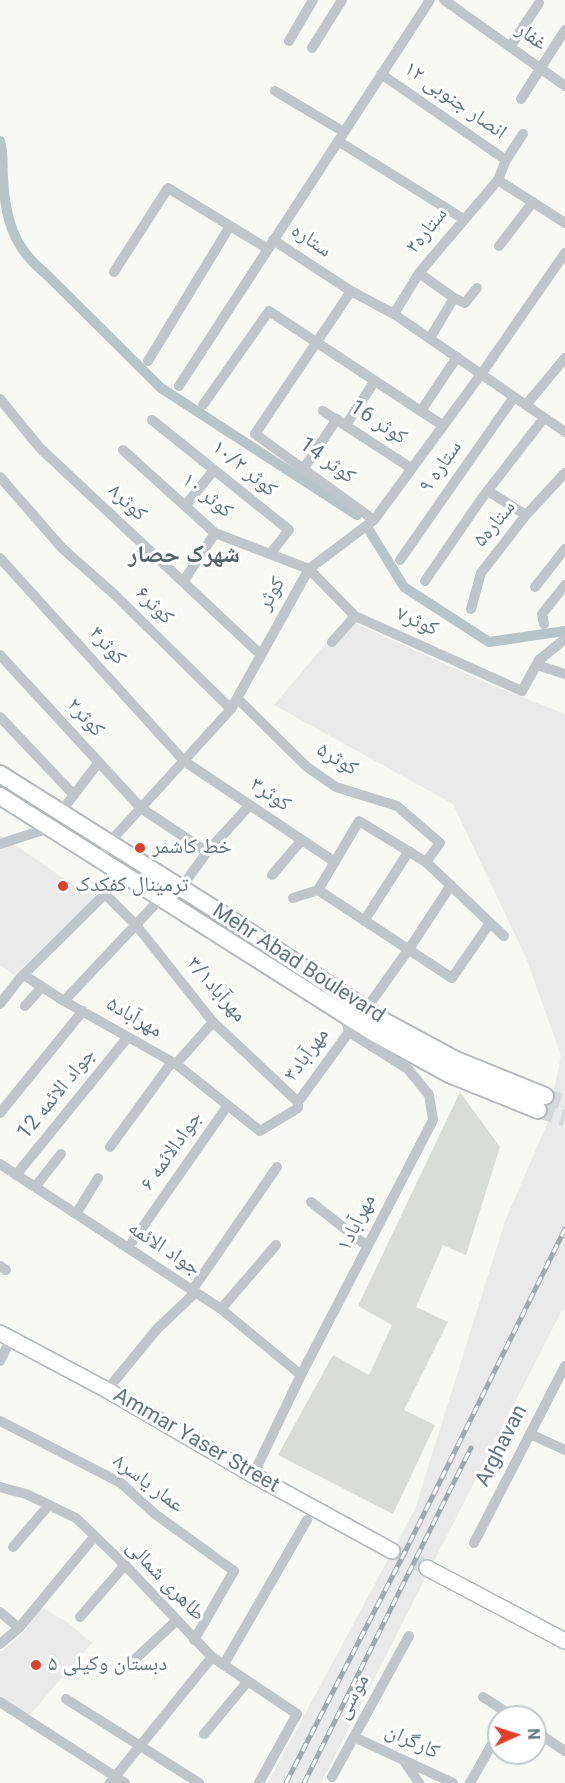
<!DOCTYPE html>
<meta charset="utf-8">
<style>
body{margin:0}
#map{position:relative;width:565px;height:1783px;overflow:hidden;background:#f8f8f5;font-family:Roboto,sans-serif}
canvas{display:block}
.north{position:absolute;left:487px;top:1705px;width:60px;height:60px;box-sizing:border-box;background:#fff;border:2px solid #c1c9cc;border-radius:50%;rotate:87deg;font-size:16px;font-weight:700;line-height:24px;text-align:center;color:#637780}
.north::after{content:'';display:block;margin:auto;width:21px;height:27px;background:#e23f2b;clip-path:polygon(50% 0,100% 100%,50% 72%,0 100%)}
</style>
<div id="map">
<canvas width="565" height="1783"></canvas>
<div class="north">N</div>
</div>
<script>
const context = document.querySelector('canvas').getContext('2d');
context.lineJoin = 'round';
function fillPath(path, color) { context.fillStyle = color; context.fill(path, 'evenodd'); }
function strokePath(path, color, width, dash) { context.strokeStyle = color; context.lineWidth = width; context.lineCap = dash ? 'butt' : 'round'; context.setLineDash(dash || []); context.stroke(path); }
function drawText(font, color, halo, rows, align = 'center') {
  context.font = font + ' Roboto,"Noto Naskh Arabic",sans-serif'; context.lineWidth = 6; context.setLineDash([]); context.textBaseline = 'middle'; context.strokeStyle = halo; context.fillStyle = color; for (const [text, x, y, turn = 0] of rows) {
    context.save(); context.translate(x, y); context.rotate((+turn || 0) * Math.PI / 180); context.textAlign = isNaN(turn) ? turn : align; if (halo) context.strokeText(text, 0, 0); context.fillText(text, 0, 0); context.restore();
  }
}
fillPath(new Path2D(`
 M346 619 491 685 565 714V1311L562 1310 321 1783H268L415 1509 505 1221 547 1124 561 1056 527 960 453 804 274 705Z
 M0 835 75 886 96 880 104 890 14 975 0 965Z
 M41 1607 67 1622 92 1643 28 1717 0 1699V1653L25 1631Z`), '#e9eae9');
fillPath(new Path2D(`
 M460 1092 500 1147 466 1255 443 1245 416 1307 448 1322 404 1410 435 1425 393 1514 278 1455 333 1355 369 1375 392 1325 358 1306Z`), '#d9ddd5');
strokePath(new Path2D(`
 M0 141C4 153 2 166 3 178 5 217 13 248 45 273L161 388 357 515
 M369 530 404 587 489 642 565 631`), '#b7c5c8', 10);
strokePath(new Path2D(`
 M392 1551 427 1568`), '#d3d8d8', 15, [15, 8]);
strokePath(new Path2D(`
 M545 1096 565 1103
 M538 1110 565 1118`), '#d3d8d8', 16, [16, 8]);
const secondary = new Path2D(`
 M0 1333 107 1390 253 1475 392 1551
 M427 1568 565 1641`);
const primary = new Path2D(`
 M0 774 227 917 382 1020 456 1060 545 1096
 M0 796 374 1033 449 1074 538 1110`);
strokePath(secondary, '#b1b9bc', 18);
strokePath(primary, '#b3b9bc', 20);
strokePath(new Path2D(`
 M444 0 565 86
 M289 41 313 0
 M510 47 539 3
 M312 48 342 0
 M381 74 506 160
 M275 91 344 132
 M521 99 565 30
 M338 141 462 218
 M498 180 565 223
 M273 240 351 291 394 314 565 432
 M499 246 533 202
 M114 272 168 188 268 249
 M419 273 454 298 465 303 477 288
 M351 291 255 434 374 520
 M394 314 419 273 498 180 506 160 523 134
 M430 338 454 298
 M148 361 230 226
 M179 386 430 0
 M0 399 40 448 260 654
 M203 405 269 311 442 425
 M526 405 565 358
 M323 411 411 468
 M421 411 457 357
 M152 420 289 530 270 554
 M346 425 374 382
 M123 450 215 533 309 569 355 616 522 691 539 660 565 639
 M304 468 337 419
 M0 477 62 548 115 595 231 709
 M488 491 526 515
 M185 506 214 470
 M0 558 184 761 335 862
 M400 560 514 397
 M425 581 482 498 544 418
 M183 582 215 533
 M535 587 565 549
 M471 609 481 573 526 515 565 473
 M544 624 542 614 565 585
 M332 642 355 616
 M0 655 141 808 207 852
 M537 665 565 674
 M238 699 307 767 336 787 397 806 440 843 426 862
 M0 717 74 795
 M60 813 99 762
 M0 844 49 828
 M98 860 108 844 231 709 309 569 374 520 482 373 565 253
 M272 875 302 840
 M181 888 207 852 250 805
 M318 890 359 821 426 862 504 936
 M318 890 452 978 490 923
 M293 898 318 890
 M364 921 409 851
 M24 975 64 1001
 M0 1004 20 978 105 894 136 925 213 1022 298 1102V1108L260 1131 176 1064 64 1001 161 898
 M25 1006 42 987
 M366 1009 411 946 451 885
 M176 1064 213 1022
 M298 1102 349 1032
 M0 1113 83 1011
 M110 1147 172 1062
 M0 1164 221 1309 301 1375
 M16 1175 128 1037
 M35 1187 61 1154
 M311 1202 367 1246
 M76 1214 98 1178
 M128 1248 228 1105
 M0 1266 6 1270
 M193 1289 277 1167
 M221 1309 276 1245
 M0 1361 11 1339
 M107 1390 157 1329 196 1292
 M0 1421 121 1483 155 1514 234 1571 194 1640
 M530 1434 565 1450
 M253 1475 301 1375 433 1120 429 1095 408 1069 349 1032 345 1015
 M0 1487 26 1494 76 1518 125 1565 212 1657 297 1714 259 1783
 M474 1543 565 1366
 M13 1547 49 1505
 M0 1612 19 1628
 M80 1617 125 1565
 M0 1644 19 1628 94 1537
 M132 1662 176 1621
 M224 1664 307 1520
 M483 1697 514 1717
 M66 1699 199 1783
 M0 1702 125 1783
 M535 1731 565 1751
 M204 1734 248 1681
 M354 1737 453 1783
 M404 1761 419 1783
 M332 1777 409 1636
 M110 1783 212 1657
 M470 1783 499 1732`), '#bfc5c8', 10);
strokePath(secondary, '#fff', 15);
strokePath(primary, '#fff', 16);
const rail = new Path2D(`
 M286 1783 408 1546 565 1229
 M304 1783 471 1448`);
strokePath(rail, '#a0a9ad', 5);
strokePath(rail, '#fff', 3, [9]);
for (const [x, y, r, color] of [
 [140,848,6,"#e23f2b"],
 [63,886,6,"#e23f2b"],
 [36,1665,6,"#e23f2b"]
]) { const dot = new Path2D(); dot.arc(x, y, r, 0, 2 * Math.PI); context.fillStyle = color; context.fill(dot); strokePath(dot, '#fff', 2); }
drawText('21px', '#637780', '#fff', [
 ["غفار",531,37,35],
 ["انصار جنوبی ۱۲",455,101,35],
 ["ستاره۲",427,231,-51],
 ["ستاره",311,241,34],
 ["کوثر 16",378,423,33],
 ["کوثر 14",327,461,36],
 ["ستاره ۹",441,467,-55],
 ["کوثر ۱۰/۲",244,469,39],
 ["کوثر ۱۰",207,496,39],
 ["کوثر۸",127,503,43],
 ["ستاره۵",495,524,-51],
 ["کوثر",272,594,-60],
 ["کوثر۶",154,606,45],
 ["کوثر۷",417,622,24],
 ["کوثر۴",107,646,48],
 ["کوثر۲",85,718,47],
 ["کوثر۵",337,760,31],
 ["کوثر۳",270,795,34],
 ["Mehr Abad Boulevard",298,964,33],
 ["مهرآباد۳/۱",216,990,49],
 ["مهرآباد۵",134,1018,30],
 ["مهرآباد۳",307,1055,-54],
 ["جواد الائمه 12",57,1094,-51],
 ["جوادالائمه ۶",172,1151,-55],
 ["مهرآباد۱",357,1223,-63],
 ["جواد الائمه",164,1249,33],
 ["Ammar Yaser Street",196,1441,30],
 ["Arghavan",502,1446,-63],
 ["عمار یاسر۸",148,1484,37],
 ["طاهری شمالی",165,1581,46],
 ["موسی",353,1697,-61],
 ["کارگران",412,1742,25]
]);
drawText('21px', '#637780', '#fff', [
 ["خط کاشمر",152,848],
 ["ترمینال کفکدک",75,886],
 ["دبستان وکیلی ۵",48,1665]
], 'left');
drawText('bold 24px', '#55646b', '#fff', [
 ["شهرک حصار",184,556]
]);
</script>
